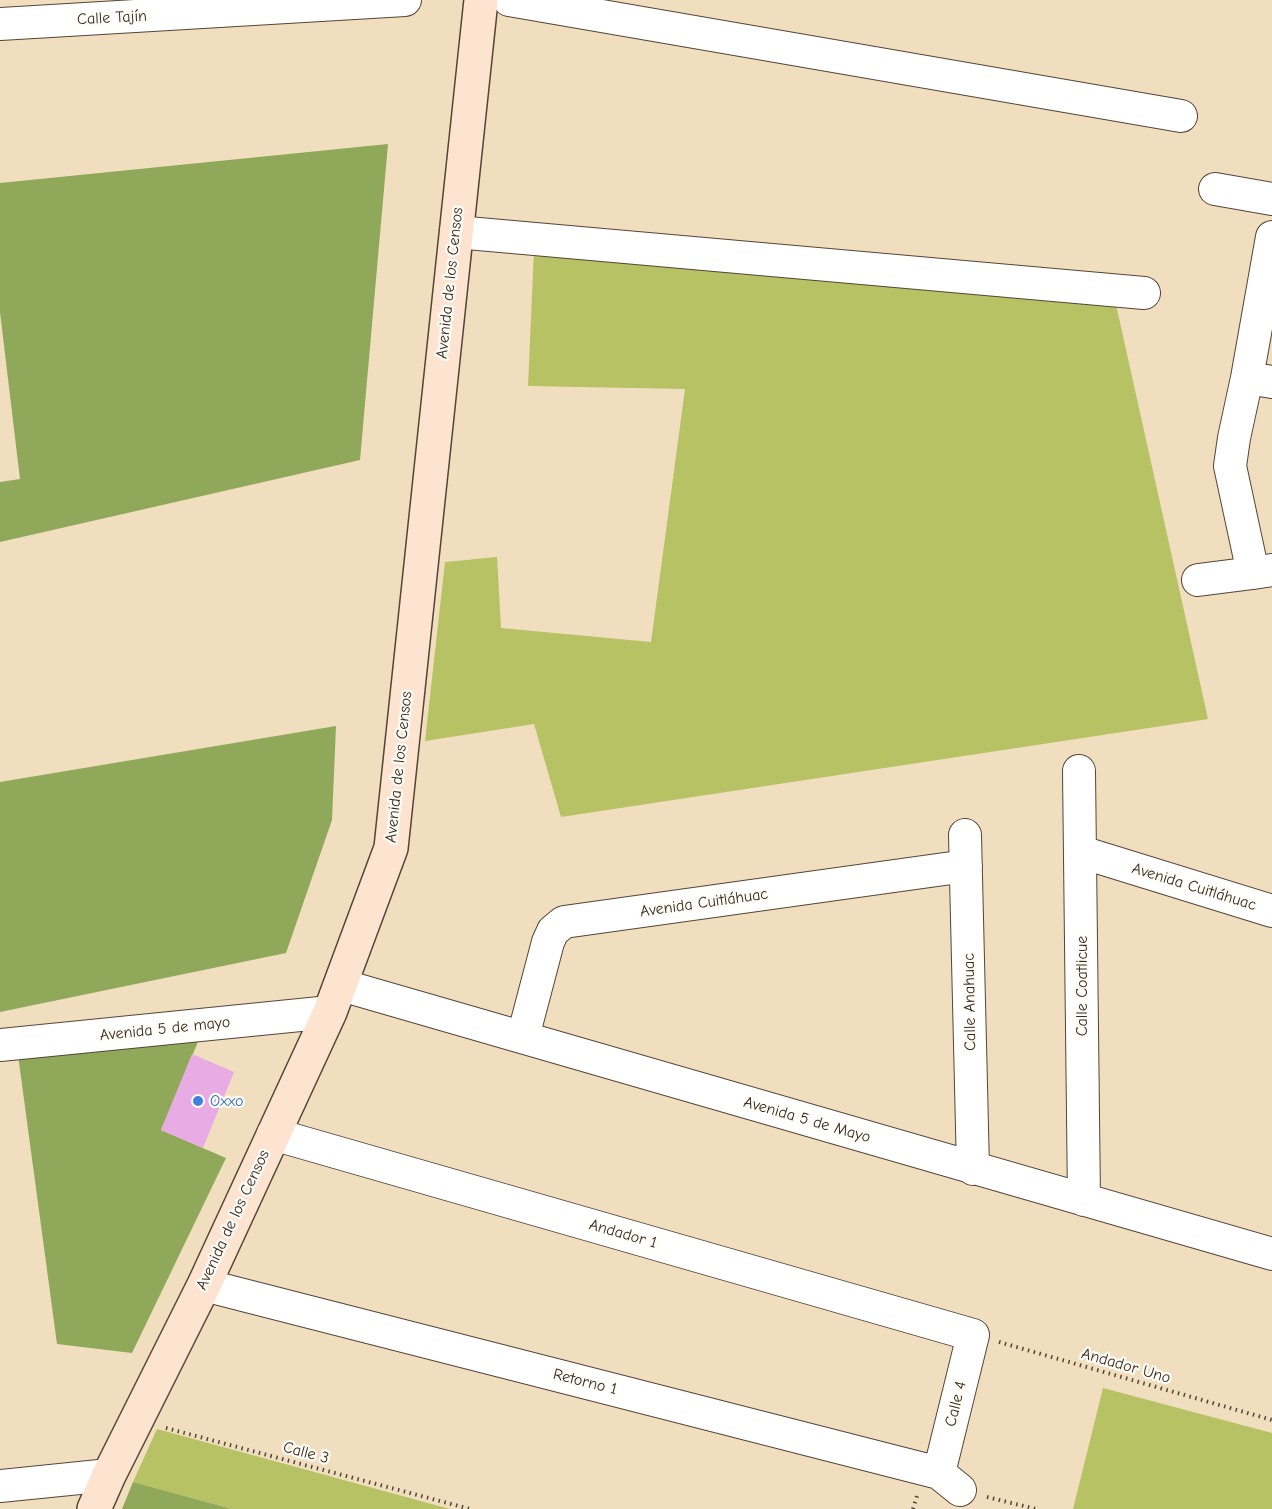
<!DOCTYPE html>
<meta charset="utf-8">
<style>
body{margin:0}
canvas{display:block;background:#f0debf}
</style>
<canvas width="1272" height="1509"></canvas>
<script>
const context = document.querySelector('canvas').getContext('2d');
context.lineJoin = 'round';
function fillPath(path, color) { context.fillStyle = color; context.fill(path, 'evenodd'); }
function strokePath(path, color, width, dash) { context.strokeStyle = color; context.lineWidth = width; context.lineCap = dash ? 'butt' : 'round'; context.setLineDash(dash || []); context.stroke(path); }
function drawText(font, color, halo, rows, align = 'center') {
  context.font = font + ' "Comic Neue",sans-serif'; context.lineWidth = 4.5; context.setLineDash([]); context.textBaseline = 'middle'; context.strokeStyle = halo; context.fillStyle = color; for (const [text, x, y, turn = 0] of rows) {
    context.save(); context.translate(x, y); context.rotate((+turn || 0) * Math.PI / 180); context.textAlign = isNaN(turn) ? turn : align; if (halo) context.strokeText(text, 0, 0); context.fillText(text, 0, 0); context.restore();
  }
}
fillPath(new Path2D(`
 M534 250 1115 300 1208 719 561 817 534 724 425 741 445 562 497 557 501 628 651 642 685 389 528 386Z
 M1103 1388 1272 1433V1509H1073Z
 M157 1429 450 1509H232L133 1482Z`), '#b6c264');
fillPath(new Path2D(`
 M388 144 360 460 0 542V482L20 479 0 312V183Z
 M336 726 332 820 286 953 0 1012V782Z
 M200 1037 161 1130 226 1158 132 1353 57 1344 18 1055Z
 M133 1482 232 1509H122Z`), '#90a85a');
fillPath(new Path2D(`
 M192 1054 234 1072 203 1148 161 1130Z`), '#e9abe3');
const street = new Path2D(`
 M509 0 1181 116
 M0 24 405 0
 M1215 189 1272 199
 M456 232 1144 293
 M1272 237 1247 378 1272 382
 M1247 378 1234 438 1230 466 1253 573 1272 570
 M1198 580 1253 573
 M1079 771 1084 1200
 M965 835 973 1169
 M1081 852 1272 911
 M341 985 1272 1254
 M523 1037 548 942 553 931 564 922 966 866
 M0 1045 330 1012
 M273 1134 973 1335 939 1473
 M204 1285 939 1473 960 1490
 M0 1486 109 1475`);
const secondary = new Path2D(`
 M94 1509 109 1475 204 1285 330 1012 391 848 481 0`);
strokePath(street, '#564536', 34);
strokePath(secondary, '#564536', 36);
strokePath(new Path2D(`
 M999 1342 1272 1420
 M166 1428 470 1509
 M987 1497 1036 1509
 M913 1509 917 1496`), '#564536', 4, [1.5, 4.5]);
strokePath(street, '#fff', 32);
strokePath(secondary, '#fde4d1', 33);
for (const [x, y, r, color] of [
 [198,1101,6,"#3f7fe0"]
]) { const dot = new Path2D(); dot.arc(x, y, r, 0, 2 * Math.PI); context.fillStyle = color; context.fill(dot); strokePath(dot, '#fdfcf7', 2); }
drawText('16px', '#3b2a1e', '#fdfcf7', [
 ["Calle Tajín",112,18,-3],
 ["Avenida de los Censos",450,283,-84],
 ["Avenida de los Censos",399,767,-84],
 ["Avenida Cuitláhuac",1194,887,17],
 ["Avenida Cuitláhuac",704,903,-8],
 ["Calle Coatlicue",1082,986,-90],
 ["Calle Anahuac",970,1002,-91],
 ["Avenida 5 de mayo",165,1029,-6],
 ["Avenida 5 de Mayo",807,1120,16],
 ["Avenida de los Censos",233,1220,-65],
 ["Andador 1",623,1234,16],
 ["Andador Uno",1126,1366,16],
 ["Retorno 1",585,1382,14],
 ["Calle 4",956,1404,-76],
 ["Calle 3",306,1453,15]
]);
drawText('16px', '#366cbe', '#fdfcf7', [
 ["Oxxo",210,1101]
], 'left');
</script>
